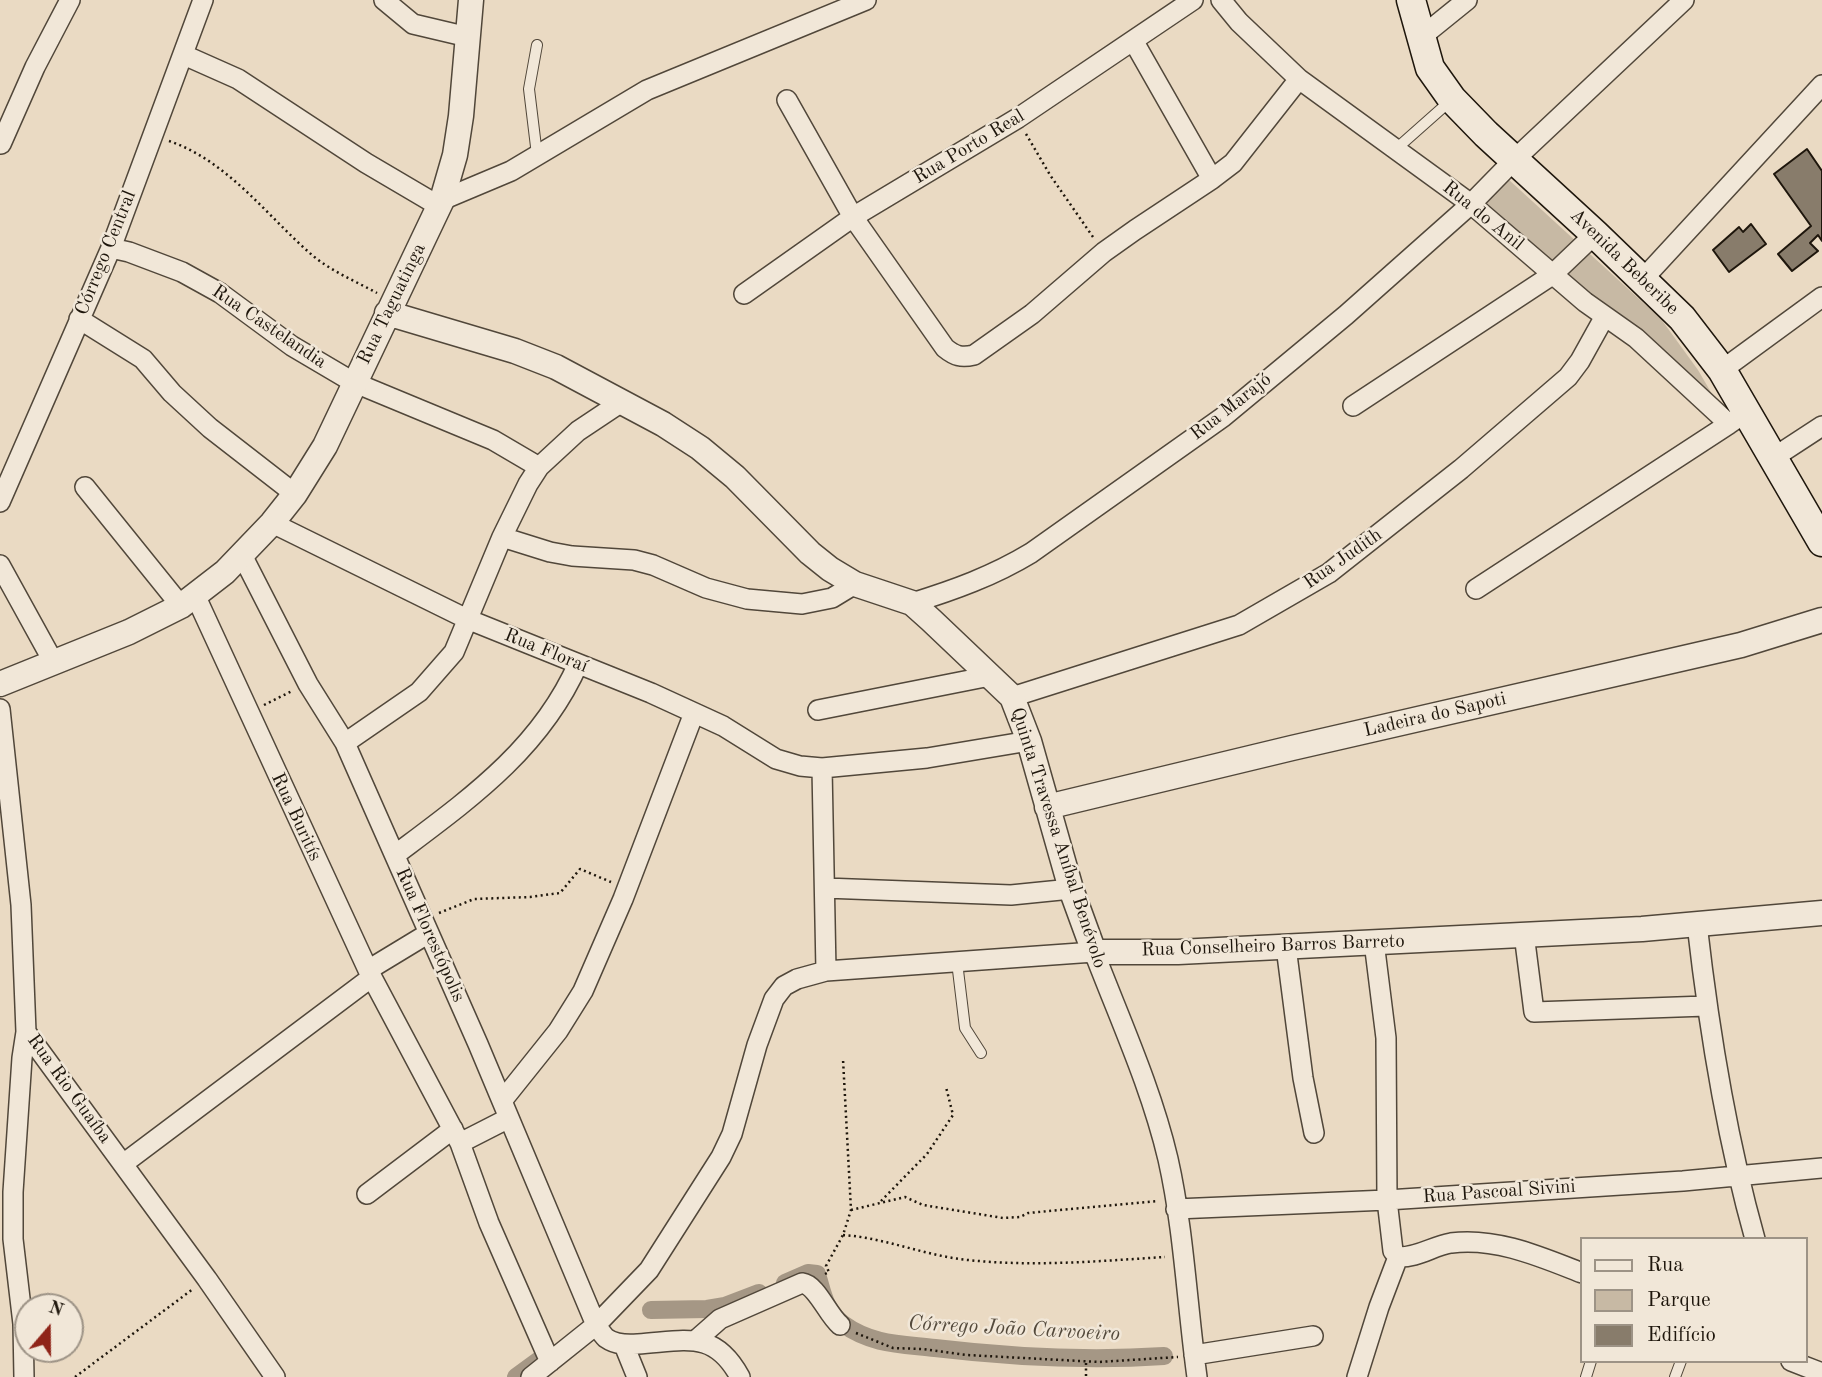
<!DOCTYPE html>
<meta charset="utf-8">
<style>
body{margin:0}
#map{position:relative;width:1822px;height:1377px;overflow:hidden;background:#eadac3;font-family:"Old Standard TT",serif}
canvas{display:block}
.legend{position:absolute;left:1580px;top:1237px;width:228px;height:126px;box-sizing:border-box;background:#f1e7d8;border:2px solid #9d9386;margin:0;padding:9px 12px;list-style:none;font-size:21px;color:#1e160c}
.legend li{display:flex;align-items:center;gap:14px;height:35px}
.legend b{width:35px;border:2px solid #9d9386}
.north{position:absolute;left:14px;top:1293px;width:70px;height:70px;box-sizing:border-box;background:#f1e7d8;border:2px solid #9d9386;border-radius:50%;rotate:20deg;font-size:19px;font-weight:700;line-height:28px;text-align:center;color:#1e160c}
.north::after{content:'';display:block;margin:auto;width:24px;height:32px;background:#8f2418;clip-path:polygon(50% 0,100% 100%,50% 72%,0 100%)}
</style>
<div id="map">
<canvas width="1822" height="1377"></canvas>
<ul class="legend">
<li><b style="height:9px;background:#f1e7d8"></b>Rua</li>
<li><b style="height:19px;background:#c7b9a4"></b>Parque</li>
<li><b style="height:19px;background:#887c6b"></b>Edifício</li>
</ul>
<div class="north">N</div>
</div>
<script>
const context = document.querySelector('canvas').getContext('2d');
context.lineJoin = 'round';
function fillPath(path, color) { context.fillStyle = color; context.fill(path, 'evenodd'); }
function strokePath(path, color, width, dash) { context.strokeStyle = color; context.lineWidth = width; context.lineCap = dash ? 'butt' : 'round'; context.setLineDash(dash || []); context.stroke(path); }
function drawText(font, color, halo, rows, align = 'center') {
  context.font = font + ' "Old Standard TT",serif'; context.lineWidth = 5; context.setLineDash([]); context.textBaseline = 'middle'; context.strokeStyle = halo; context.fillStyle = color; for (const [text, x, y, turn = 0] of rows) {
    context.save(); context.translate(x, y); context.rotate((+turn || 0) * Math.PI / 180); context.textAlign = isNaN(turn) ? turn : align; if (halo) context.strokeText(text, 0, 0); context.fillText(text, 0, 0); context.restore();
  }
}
fillPath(new Path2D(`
 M1508 179 1661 319 1698 370 1723 413 1480 202Z`), '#c7b9a4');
strokePath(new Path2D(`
 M785 1283 808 1273 817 1274C823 1294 825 1311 843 1324 872 1345 902 1344 935 1348 1011 1357 1088 1361 1164 1356
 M651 1310 707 1309 725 1306 759 1293
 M516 1377 542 1358`), '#a59785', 18);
const building = new Path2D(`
 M1807 149 1822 171V241L1818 235 1810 243 1818 251 1792 271 1778 254 1811 226 1774 174Z
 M1751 224 1766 244 1729 272 1713 250 1739 227 1743 232Z`);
fillPath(building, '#887c6b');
strokePath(building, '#1e160c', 2);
const service = new Path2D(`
 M537 45 529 89 537 155
 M1396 149 1449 102
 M957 962 965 1028 981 1053
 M1586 1377 1591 1361
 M1675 1377 1681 1361`);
const minor = new Path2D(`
 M384 0 413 24 468 37
 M1221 0 1239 22 1299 79 1471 204 1585 302 1636 338 1729 424 1745 413
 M1420 38 1467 0
 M1134 42 1212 179
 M184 55 238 79 366 163 439 206
 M787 100 853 217 945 348C955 356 961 358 974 355L1032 314 1104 252 1135 230 1212 179 1233 163 1299 79
 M1 144 35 67 70 0
 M442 200 511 171 647 90 866 0
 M111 248 129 252 182 272 220 293 292 346 353 382 493 440 539 467
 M1643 279 1822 85
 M744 294 853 217 1018 118 1193 0
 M79 319 143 359 172 393 210 428 295 494
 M1722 370 1822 297
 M1353 406 1552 275 1595 234
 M1773 458 1822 426
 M85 487 181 606
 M0 502 111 248 203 0
 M272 523 467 619 651 693 723 726 776 759 800 766 822 768 927 758 1029 741
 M502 537 550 552 572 556 634 560 653 565 706 588 747 599 802 604 832 598 855 584
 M242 555 308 684 345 743 478 1044 596 1325C599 1329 602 1334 606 1338 616 1345 627 1345 638 1344 685 1341 714 1329 740 1377
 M0 565 54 663
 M1476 589 1729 424
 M196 597 368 970 429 933
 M912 603C954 590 993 576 1031 553L1223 417 1346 315 1471 204 1515 159 1684 0
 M1012 697 1239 625 1329 573 1461 469 1568 377 1580 361 1605 316
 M0 709 21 905 26 1032 22 1058 13 1192V1239L23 1324 24 1377
 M818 710 990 676
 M345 743 419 692 454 652 502 537 528 484 539 467 578 431 623 401
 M822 768 826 971
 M395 855C468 800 540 750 578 664
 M825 888 1011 895 1071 889
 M1697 924C1709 1030 1726 1136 1755 1239
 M1524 934 1534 1012 1706 1006
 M1374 942 1386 1038 1387 1200 1393 1251 1398 1257C1417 1258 1433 1246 1451 1243 1496 1237 1541 1257 1582 1273
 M1286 947 1303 1078 1314 1133
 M368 970 460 1143 489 1223 550 1362
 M26 1032 207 1279 275 1377
 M502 1101 558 1031 583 991 623 899 694 713
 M460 1143 509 1118
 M123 1164 372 977
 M367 1194 453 1129
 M1176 1209 1387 1200 1683 1181 1822 1168
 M695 1341 720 1319 802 1283C817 1285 827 1314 840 1325
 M624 1345 637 1377
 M1194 1355 1313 1336
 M1791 1361 1822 1373
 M531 1377 596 1325 649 1270 721 1157 732 1134 757 1045 774 999 784 986 797 979 826 971 1094 952C1120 1020 1151 1087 1168 1159 1184 1230 1187 1305 1197 1377
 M1357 1377 1379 1307 1398 1257`);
const tertiary = new Path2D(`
 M387 313 515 351 556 367 663 424 700 448 735 477 810 553 830 569 855 584 912 603 931 620 1012 697 1029 741 1071 889 1094 952H1178L1642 929 1822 913
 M0 684 129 632 181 606 225 572 272 523 295 494 325 446 442 200 455 155 461 116 471 0
 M1047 807 1292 748 1741 645 1822 620`);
const secondary = new Path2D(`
 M1411 0 1430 68 1452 99 1486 134 1595 234 1682 318 1722 370 1822 542`);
strokePath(service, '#51473a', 12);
strokePath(minor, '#51473a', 22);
strokePath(tertiary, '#51473a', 27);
strokePath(secondary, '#1e160c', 31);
strokePath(new Path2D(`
 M1026 134 1050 175 1093 237
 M169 141C228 161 267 216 312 255 331 271 355 281 377 293
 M264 705 292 691
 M439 913 474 899 530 897 560 893 580 869 611 882
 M881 1201 927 1154 953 1115 946 1087
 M851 1210 905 1197 923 1205 1003 1218 1020 1217 1028 1213 1158 1201
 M843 1235C886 1238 926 1256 968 1260 1034 1267 1100 1261 1165 1257
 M825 1274 829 1272 826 1266 843 1235 851 1210 843 1059
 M856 1333 893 1348 922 1349 967 1355 1099 1362 1178 1357
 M1086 1363V1377
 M75 1377 193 1289`), '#1e160c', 2.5, [2, 3.5]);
strokePath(service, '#f1e7d8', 10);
strokePath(minor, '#f1e7d8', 19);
strokePath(tertiary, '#f1e7d8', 24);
strokePath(secondary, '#f1e7d8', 28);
drawText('19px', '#1e160c', '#f1e7d8', [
 ["Rua Porto Real",969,147,-31],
 ["Rua do Anil",1483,216,39],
 ["Córrego Central",106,253,-68],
 ["Avenida Beberibe",1624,262,44],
 ["Rua Taguatinga",392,304,-64],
 ["Rua Castelandia",269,327,34],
 ["Rua Marajó",1231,407,-38],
 ["Rua Judith",1343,559,-35],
 ["Rua Floraí",546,651,22],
 ["Ladeira do Sapoti",1435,715,-13],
 ["Rua Buritís",296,817,65],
 ["Quinta Travessa Aníbal Benévolo",1058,838,72],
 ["Rua Florestópolis",430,935,66],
 ["Rua Conselheiro Barros Barreto",1273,946,-2],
 ["Rua Rio Guaíba",69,1089,54],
 ["Rua Pascoal Sivini",1499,1192,-4]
]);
drawText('italic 21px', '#544a3c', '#f1e7d8', [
 ["Córrego João Carvoeiro",1014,1329,3]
]);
</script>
